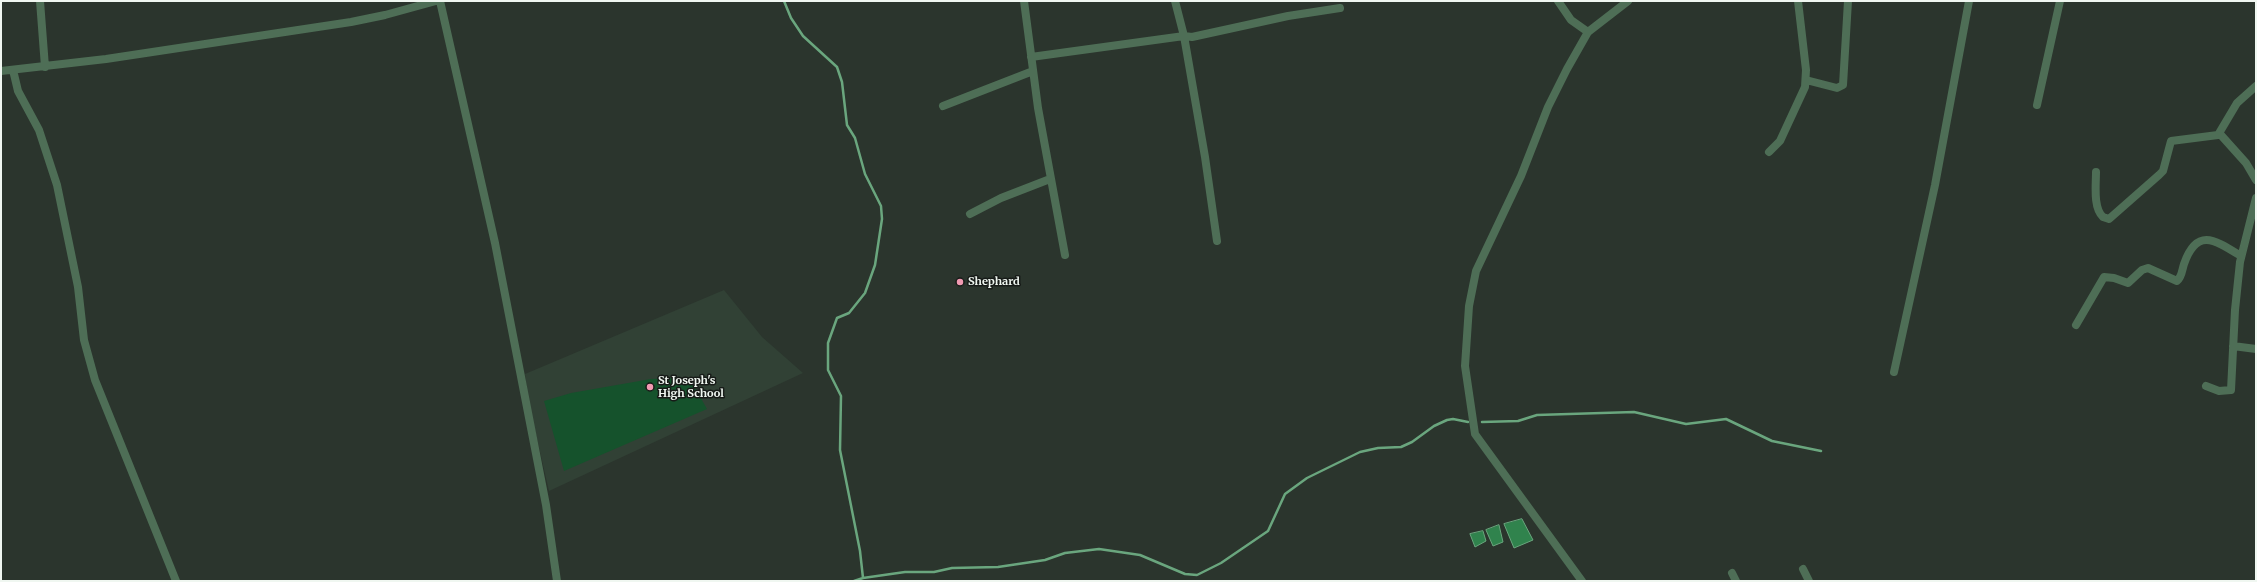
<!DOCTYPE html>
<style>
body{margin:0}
#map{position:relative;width:2257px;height:582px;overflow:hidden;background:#2b352d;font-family:Merriweather,serif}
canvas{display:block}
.frame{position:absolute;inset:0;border:2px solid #f0f7f1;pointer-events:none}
</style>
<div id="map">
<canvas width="2257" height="582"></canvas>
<div class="frame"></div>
</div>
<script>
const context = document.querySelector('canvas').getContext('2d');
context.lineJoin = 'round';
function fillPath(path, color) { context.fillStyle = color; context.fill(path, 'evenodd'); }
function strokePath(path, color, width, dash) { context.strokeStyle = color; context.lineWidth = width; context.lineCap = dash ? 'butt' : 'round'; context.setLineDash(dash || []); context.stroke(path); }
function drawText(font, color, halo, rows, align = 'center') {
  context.font = font + ' Merriweather,serif'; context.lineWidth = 3; context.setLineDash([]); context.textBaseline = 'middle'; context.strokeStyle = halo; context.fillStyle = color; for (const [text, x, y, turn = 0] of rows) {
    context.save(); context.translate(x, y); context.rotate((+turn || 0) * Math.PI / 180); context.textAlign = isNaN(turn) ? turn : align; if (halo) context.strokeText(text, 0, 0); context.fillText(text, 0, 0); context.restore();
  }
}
fillPath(new Path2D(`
 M724 290 762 337 803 373 549 491 528 400 525 374Z`), '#314135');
fillPath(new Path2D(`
 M675 378 693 384 707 409 564 471 544 401 571 393 651 379Z`), '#15522c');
const water = new Path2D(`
 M1522 519 1533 540 1514 548 1504 524Z
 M1499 525 1503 542 1493 546 1486 530Z
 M1483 531 1486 541 1475 547 1470 534Z`);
fillPath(water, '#30834d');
strokePath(water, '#6aa67e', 1);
strokePath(new Path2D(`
 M784 1 791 18 803 36 837 67 842 82 847 125 855 138 865 174 881 206 882 219 875 265 865 293 849 313 837 318 828 343V370L841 396 840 450 860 551 863 578
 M1482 422 1518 421 1537 415 1634 412 1686 424 1726 419 1772 441 1821 451
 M854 581 863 578 905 572H934L952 568 998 567 1045 560 1065 553 1099 549 1140 555 1185 574 1197 575 1221 563 1268 531 1285 494 1307 478 1360 452 1378 448 1401 447 1412 442 1434 426 1447 420 1453 419 1468 422`), '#6aa67e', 2.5);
strokePath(new Path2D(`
 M40 1 45 67
 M440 1 495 243 546 505 557 581
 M1024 1 1038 108 1065 255
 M1558 1 1571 20 1588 32
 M1031 57 1184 36 1175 1
 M13 70 18 91 39 130 57 185 78 287 84 340 95 380 176 581
 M1 71 106 59 351 22 385 15 436 1
 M1806 80 1837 88 1843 85 1848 1
 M2037 105 2060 1
 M943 106 1033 71
 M2220 134 2246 163 2256 180
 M1769 152 1780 141 1805 87 1806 70 1798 1
 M2096 172C2096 185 2093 208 2103 217L2109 219 2159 175 2163 171 2171 141 2218 135 2237 103 2256 86
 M970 214 1001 198 1050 179
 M1217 241 1205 157 1184 36 1192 37 1288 16 1340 8
 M2076 325 2104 277 2114 278 2128 283 2142 270 2148 268 2177 281C2182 277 2182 270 2184 264 2197 227 2215 240 2241 256
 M2233 346 2256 349
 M1894 372 1935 185 1969 1
 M2206 386 2219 391 2231 390 2235 310 2240 262 2256 198
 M1803 569 1809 581
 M1732 573 1736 581
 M1582 581 1475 434 1465 366 1469 306 1476 271 1521 176 1548 107 1567 69 1588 32 1628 1`), '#4e6e56', 8);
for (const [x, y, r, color] of [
 [960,282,4,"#f19ab2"],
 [650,387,4,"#f19ab2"]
]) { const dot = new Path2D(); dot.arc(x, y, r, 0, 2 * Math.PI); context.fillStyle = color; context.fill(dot); strokePath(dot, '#171b18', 1.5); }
drawText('bold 11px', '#f0f7f1', '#171b18', [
 ["Shephard",968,282],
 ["St Joseph's",658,381],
 ["High School",658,394]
], 'left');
</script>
